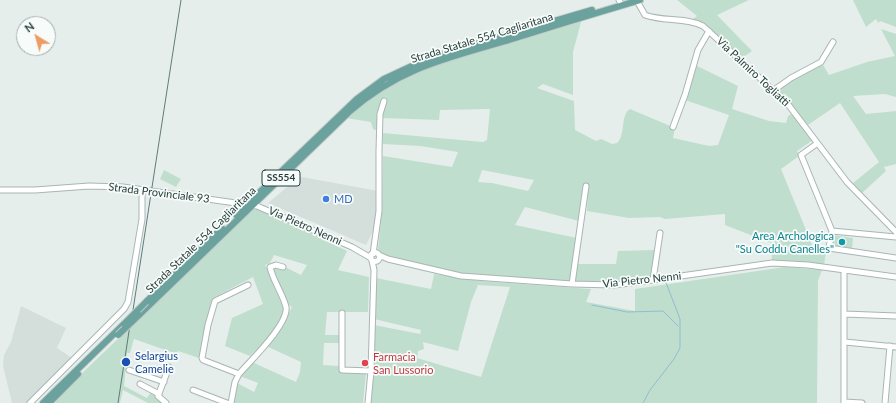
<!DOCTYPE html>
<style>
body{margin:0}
#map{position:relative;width:896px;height:403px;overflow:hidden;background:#e6eeec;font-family:Lato,sans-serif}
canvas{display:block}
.north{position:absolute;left:16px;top:16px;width:40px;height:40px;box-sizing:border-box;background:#f7fbf9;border:1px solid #a3b0ae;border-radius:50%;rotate:323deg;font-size:11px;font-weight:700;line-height:16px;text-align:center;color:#25403d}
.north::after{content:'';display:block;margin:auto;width:14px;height:18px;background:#ee9c65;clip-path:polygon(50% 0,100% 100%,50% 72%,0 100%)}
</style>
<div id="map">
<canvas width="896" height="403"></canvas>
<div class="north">N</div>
</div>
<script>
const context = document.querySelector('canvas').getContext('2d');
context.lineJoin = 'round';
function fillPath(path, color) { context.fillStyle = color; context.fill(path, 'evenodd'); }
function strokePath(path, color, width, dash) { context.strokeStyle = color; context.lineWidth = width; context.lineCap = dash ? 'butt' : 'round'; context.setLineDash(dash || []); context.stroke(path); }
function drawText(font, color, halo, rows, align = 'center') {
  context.font = font + ' Lato,sans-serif'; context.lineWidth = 3.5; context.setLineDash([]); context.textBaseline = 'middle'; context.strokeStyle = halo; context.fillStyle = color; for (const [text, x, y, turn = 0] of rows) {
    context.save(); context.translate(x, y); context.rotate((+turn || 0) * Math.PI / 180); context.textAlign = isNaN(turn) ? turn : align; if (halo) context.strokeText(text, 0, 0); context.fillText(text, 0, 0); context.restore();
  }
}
fillPath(new Path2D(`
 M302 177 378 191 375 227 366 245 268 203 297 179Z
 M21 306 66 328 57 348 75 360 33 403H12L3 366 4 355 11 342Z`), '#d4dedb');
fillPath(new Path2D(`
 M677 0H749L717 15 752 51 742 58 703 24 693 19 697 16Z
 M853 0H896V27L880 21 878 23 876 19 866 27Z
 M579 21 581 22 573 52V95L543 84 537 88 574 101 575 130 596 141 601 139 612 144 617 143C626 135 620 115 630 109L675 128 673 138 709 146 718 145 729 115 685 100 695 65 738 86 732 109 769 121 786 123 788 116 793 113 813 140 797 151 799 156 781 169 813 247 827 246 824 265 772 260 771 243 725 225V214L665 219 660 217 629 218 587 211 588 187 579 221 525 207 515 225 577 238 571 281 467 275 384 255 378 249 382 212 383 156 452 167 458 152 420 146 383 144V133L483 142 487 140 490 109 440 110 439 120 382 118 378 131 373 129 371 122 346 118 374 94 419 70ZM482 170 534 180 528 191 492 183 478 182Z
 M881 29 896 34V97L885 94 853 96 866 114 896 111V164L884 167 886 171 862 193 853 183 879 162 840 103 808 125 777 90V88L822 63 829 75 867 62 895 56Z
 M164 170 181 179 176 187 160 179Z
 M254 208 284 220 347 251 338 270 369 277 368 312H327L325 335H339V343H324L323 365 339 366V371L366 373 363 403H233L237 383 254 392 258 383 240 376 252 362 296 382 300 372 301 362 266 346 286 319 292 307 285 302 273 270V268H287L301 275 307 265 274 255 270 263 265 265C271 276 282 293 284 305 287 322 261 345 250 356L225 346 232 318 263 304 253 277 213 298 199 358 178 351 177 354 134 339 130 353H127L124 386 147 398 151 392 162 403H148L123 390 120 403H51Z
 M833 235 853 238 852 250 831 247Z
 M655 250 651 277 616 281H574L577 264H616L618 251Z
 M785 267 822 270 818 281 817 403H370L373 366 374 325 420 334 421 330 374 319 376 278 431 289 434 274 480 281 591 289 586 302 635 311V289ZM478 285 510 287 481 377 417 358 418 351 424 349 423 342 458 351 471 302Z`), '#c0decd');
strokePath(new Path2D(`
 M592 305 627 312 663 311 678 326
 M643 403 650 390 674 359 680 348V319L665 280`), '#90bdd1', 1);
const minor = new Path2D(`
 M619 0 620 2
 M637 1 645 15C664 22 685 17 703 26L787 103 847 182 896 232
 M774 90 791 78 821 62 833 42
 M673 127 685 95 698 50 709 31
 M815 145 801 155 832 231 896 237
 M0 190H35L89 186 123 187 257 206 352 247 371 258
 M832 231 829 248 896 258
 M370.5 257a4.5 4.5 0 1 1 9 0a4.5 4.5 0 1 1-9 0Z
 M373 254 379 211V151L380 114 384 101
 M379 255 388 259 461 276 572 284 614 285 653 280 772 263 808 265 896 277
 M653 280 660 233
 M572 284 586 186
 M342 313V370L371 371
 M845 314 896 316
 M845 342 896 347
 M129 370 164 382
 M239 374 203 360 202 358 208 325 215 301 248 285
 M140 384 159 394
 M193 390 227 403
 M844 402 862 403
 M30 403 124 309 128 302 142 219V190
 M166 403 158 396 169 367
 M231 403 235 382 239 374C250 361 289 324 286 307 283 294 273 281 270 267L276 265 283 267
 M368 403 371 371 374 270 372 261
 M844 403V271
 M885 403 890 346`);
const major = new Path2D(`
 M236 215 357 99 384 79 414 65 449 52 592 10
 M146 302 222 228
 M139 315 349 112C399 68 447 58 509 40 553 26 596 13 640 0
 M43 403 124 324
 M49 403 78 374`);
strokePath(minor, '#a8b6b4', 7);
strokePath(major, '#c2cac9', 8);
strokePath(minor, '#fff', 5);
strokePath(major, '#6ca29d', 6);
strokePath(new Path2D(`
 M133 310 181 0
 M118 403 130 325`), '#607b78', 1);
const majorBridge = new Path2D(`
 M124 324 146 302
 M118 335 139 315`);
strokePath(majorBridge, '#c2cac9', 8, []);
strokePath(majorBridge, '#6ca29d', 6);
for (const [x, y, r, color] of [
 [326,199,4,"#3f7fe0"],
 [842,242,4,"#0f9aa8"],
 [126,362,5,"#1a4fb4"],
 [365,363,4,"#e0444e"]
]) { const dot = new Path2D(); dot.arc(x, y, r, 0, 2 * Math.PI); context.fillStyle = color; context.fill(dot); strokePath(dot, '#f7fbf9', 1.5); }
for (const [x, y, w] of [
 [281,178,38]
]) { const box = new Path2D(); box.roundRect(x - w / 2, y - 8, w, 16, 3); context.fillStyle = '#f7fbf9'; context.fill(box); strokePath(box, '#25403d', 1); }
drawText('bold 10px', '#25403d', null, [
 ["SS554",281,178]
]);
drawText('11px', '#25403d', '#f7fbf9', [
 ["Strada Statale 554 Cagliaritana",482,38,-17],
 ["Via Palmiro Togliatti",753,72,43],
 ["Strada Provinciale 93",159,193,7],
 ["Via Pietro Nenni",305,226,24],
 ["Strada Statale 554 Cagliaritana",201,240,-44],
 ["Via Pietro Nenni",642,280,-6]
]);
drawText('11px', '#366cbe', '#f7fbf9', [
 ["MD",334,199]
], 'left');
drawText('11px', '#0d838f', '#f7fbf9', [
 ["Area Archologica",834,236],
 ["\"Su Coddu Canelles\"",834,249]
], 'right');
drawText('11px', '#164399', '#f7fbf9', [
 ["Selargius",135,356],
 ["Camelie",135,369]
], 'left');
drawText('11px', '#be3a42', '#f7fbf9', [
 ["Farmacia",373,357],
 ["San Lussorio",373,370]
], 'left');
</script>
